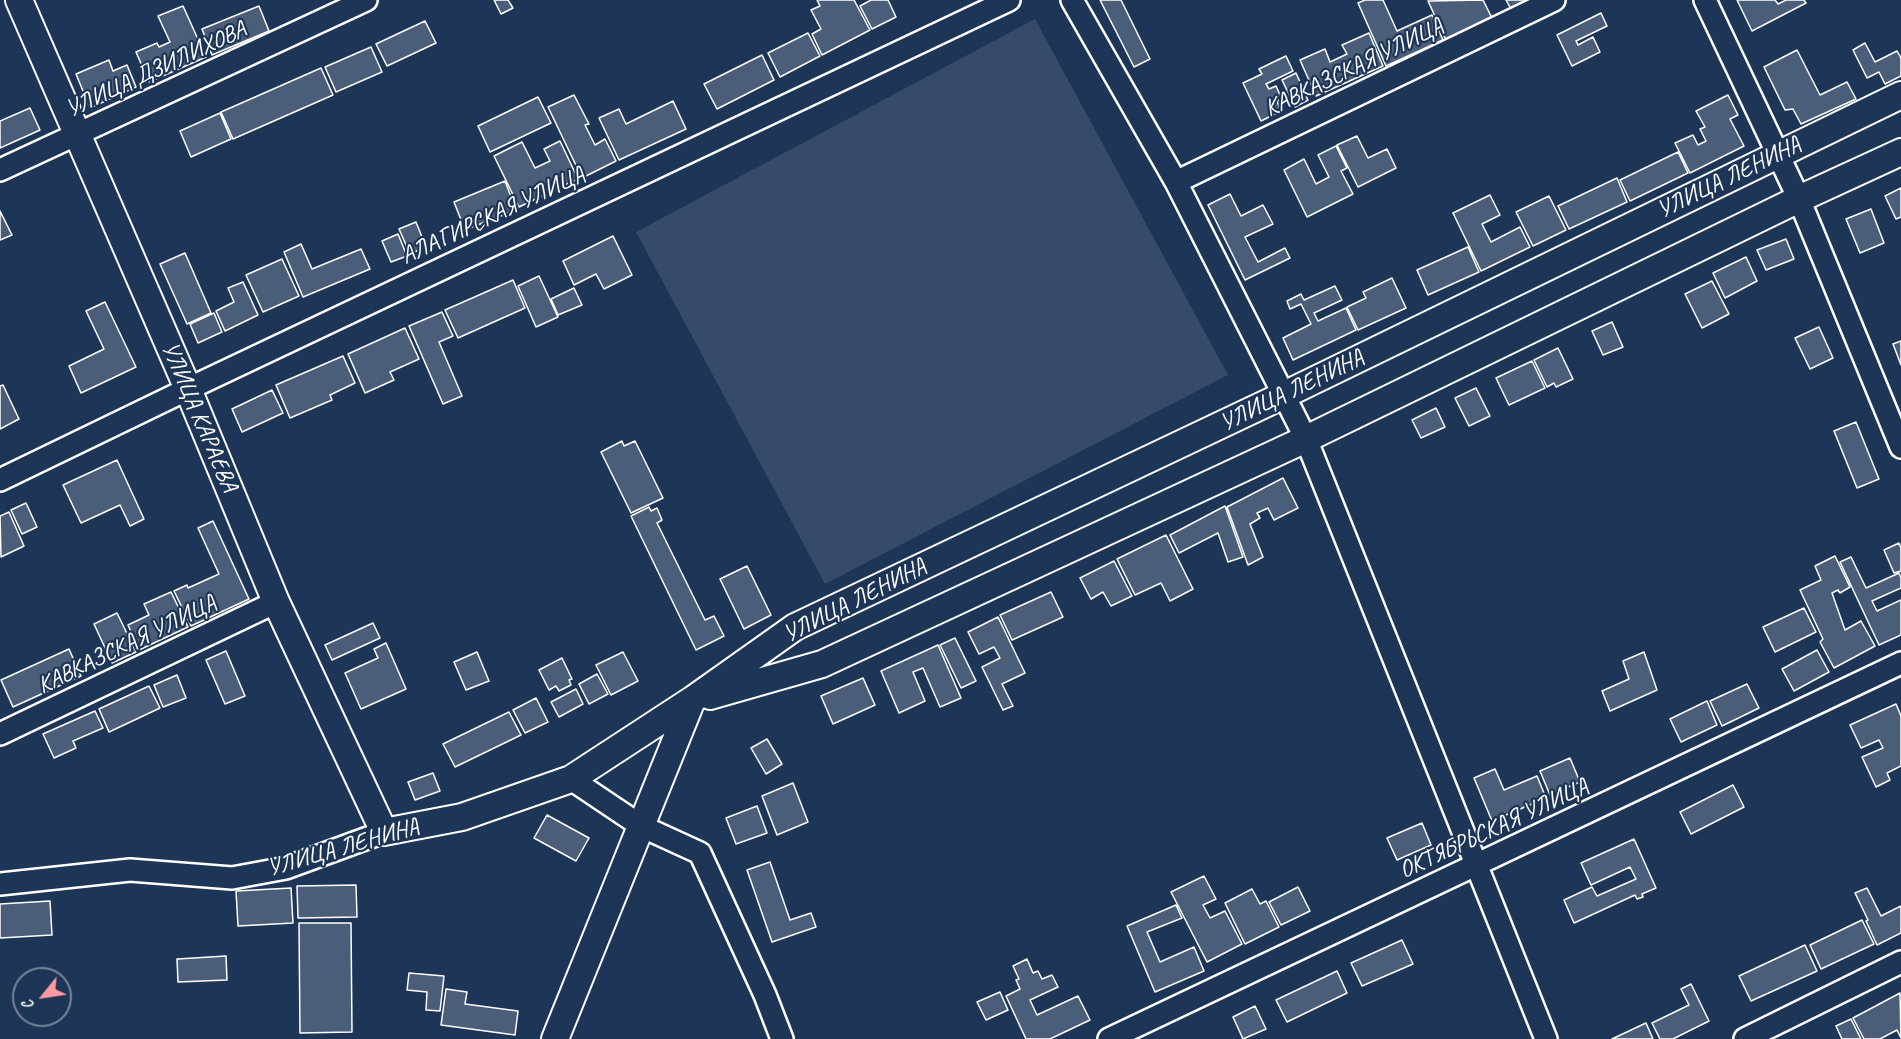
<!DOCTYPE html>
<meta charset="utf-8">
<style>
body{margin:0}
#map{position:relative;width:1901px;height:1039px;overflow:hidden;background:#1d3557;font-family:Caveat,sans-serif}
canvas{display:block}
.north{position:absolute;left:12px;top:967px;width:60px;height:60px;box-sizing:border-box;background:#1d3557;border:2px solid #77869a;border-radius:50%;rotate:240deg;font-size:16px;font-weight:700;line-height:24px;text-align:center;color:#fff}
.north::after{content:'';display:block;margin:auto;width:21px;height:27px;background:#ff9aa2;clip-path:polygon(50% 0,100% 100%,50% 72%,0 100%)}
</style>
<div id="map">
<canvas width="1901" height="1039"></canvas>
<div class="north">С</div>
</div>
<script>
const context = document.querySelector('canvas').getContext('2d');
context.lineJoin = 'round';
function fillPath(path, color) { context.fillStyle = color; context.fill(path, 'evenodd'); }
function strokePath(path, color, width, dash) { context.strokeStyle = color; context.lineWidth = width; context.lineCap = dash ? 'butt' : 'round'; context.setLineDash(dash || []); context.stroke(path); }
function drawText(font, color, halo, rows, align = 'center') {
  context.font = font + ' Caveat,sans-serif'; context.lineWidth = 4.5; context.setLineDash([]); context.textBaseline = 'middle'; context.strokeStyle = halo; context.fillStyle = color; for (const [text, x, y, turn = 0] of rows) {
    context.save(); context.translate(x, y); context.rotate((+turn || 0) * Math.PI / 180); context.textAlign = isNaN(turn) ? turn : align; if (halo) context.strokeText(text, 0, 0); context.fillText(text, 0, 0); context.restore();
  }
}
fillPath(new Path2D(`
 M1035 19 1228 375 825 584 636 232Z`), '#364b69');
const building = new Path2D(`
 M494 0H508L513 8 501 14Z
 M817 0H854L870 30 822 55 812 34 821 29 811 10 820 6Z
 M871 0H888L896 17 872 29 860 6Z
 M1100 0H1121L1150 59 1134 67Z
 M1365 0H1383L1397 31 1432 15 1443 40 1386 66 1358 3Z
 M1483 0 1492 18 1446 40 1428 1Z
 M1506 0H1530L1511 9Z
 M1737 0H1775L1778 4 1786 0H1804L1806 3 1752 31Z
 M183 6 206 57 149 82 136 52 157 43 159 47 170 42 158 16Z
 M259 6 269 31 212 55 202 29Z
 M1601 13 1607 26 1576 41 1578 45 1593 37 1600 52 1572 66 1557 35Z
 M425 21 436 43 387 66 376 44Z
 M808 33 820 56 780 77 768 53Z
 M1369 33 1383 66 1316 96 1300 60 1325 49 1330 62 1347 54 1342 45Z
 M1865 43 1875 62 1897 51 1901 58V76L1885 84 1879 72 1867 78 1853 50Z
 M371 47 382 72 336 92 325 67Z
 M1797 50 1820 95 1847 82 1856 99 1801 124 1793 109 1785 110 1764 67Z
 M762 55 774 80 717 109 704 84Z
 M1286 56 1293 71 1266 84 1269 89 1276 86 1282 99 1277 101 1281 111 1261 121 1243 83 1262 74 1259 69Z
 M109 60 113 71 127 65 136 87 90 108 76 74Z
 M321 68 333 95 233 139 221 112Z
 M1296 73 1308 100 1295 107 1282 80Z
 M574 95 589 124 585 125 595 145 605 139 616 161 582 178 548 107Z
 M1728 95 1738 115 1730 119 1744 146 1690 173 1675 143 1693 135 1698 145 1706 141 1700 129 1705 127 1696 111Z
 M538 97 551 123 490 152 478 126Z
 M673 101 686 129 619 160 599 118 619 109 626 124Z
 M30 108 40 130 0 148V121Z
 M220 113 231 139 191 157 180 131Z
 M1357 136 1368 158 1387 149 1396 168 1358 187 1337 145Z
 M560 141 578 179 519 207 494 156 522 142 535 168 550 161 544 149Z
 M1336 146 1347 168 1341 171 1353 194 1307 217 1284 170 1304 159 1316 184 1329 177 1318 155Z
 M1678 152 1688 173 1630 201 1620 180Z
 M1617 178 1627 202 1569 229 1558 206Z
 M505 181 516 210 465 230 454 202Z
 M1901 188V217L1896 219 1885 196Z
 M1230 194 1241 216 1263 205 1273 224 1245 237 1258 262 1285 248 1290 258 1245 280 1208 205Z
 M1490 195 1500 215 1482 224 1491 242 1520 227 1530 247 1481 271 1453 213Z
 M1549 196 1566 230 1533 246 1516 212Z
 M1871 209 1884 243 1860 253 1846 219Z
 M0 211 12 235 0 240Z
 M416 222 426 247 410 254 399 229Z
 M398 234 407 256 391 262 382 241Z
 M613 236 632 275 604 289 596 274 574 285 563 261Z
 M1786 239 1794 259 1766 270 1757 250Z
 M301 244 312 269 361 249 370 269 303 297 284 252Z
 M1468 247 1479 272 1428 295 1417 270Z
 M185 253 211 313 187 324 160 264Z
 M1746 257 1757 281 1725 298 1713 273Z
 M282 259 299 296 263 312 246 275Z
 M539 276 558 317 536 327 518 286Z
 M1392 278 1406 308 1358 330 1347 307 1366 298 1363 292Z
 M513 280 525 308 458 338 445 310Z
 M1712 281 1729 314 1702 328 1685 294Z
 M243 282 258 315 225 331 216 311 234 302 228 288Z
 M1335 286 1342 300 1314 313 1318 321 1346 308 1356 330 1293 360 1283 338 1311 324 1301 304 1290 309 1287 301 1301 294 1304 300Z
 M574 288 582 305 558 315 551 299Z
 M105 302 136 367 81 393 69 366 104 349 86 311Z
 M442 312 453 336 439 342 462 396 443 404 409 326Z
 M214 313 222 332 198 343 190 324Z
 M1612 322 1623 347 1603 355 1592 331Z
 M1819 327 1833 358 1810 369 1795 338Z
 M405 328 419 359 390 372 394 380 365 393 348 354Z
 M1901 341V365L1893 344Z
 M1558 348 1573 379 1556 387 1554 383 1547 387 1534 360Z
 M343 356 355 383 330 395 332 400 290 418 276 385Z
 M1532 361 1545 388 1509 405 1496 378Z
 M3 385 19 419 0 429V386Z
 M1476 388 1490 416 1469 426 1455 398Z
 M272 390 283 413 242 432 232 409Z
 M1436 408 1445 427 1421 438 1412 420Z
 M1856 422 1879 479 1857 488 1834 431Z
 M622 441 624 446 635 441 663 498 631 513 601 452Z
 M117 460 144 519 130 526 120 505 81 523 63 485Z
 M1283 478 1298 508 1274 520 1268 508 1257 513 1260 518 1250 524 1263 557 1248 565 1227 507Z
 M26 503 37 527 22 534 11 510Z
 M1225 506 1243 557 1228 562 1218 533 1179 553 1170 535Z
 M649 507 651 511 657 508 662 520 657 523 705 620 714 616 724 636 696 650 631 516Z
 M9 512 24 546 1 557 0 516Z
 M213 521 249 599 191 626 174 591 187 585 188 588 219 574 198 528Z
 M1166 535 1193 589 1170 601 1161 583 1135 595 1117 559Z
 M1899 543 1901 548V571L1894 573 1884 550Z
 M1835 556 1850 587 1840 593 1838 590 1832 593 1845 630 1861 621 1875 646 1834 668 1820 642 1823 639 1800 590 1821 580 1815 566Z
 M1851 557 1866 588 1899 573 1901 578V588L1872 601 1877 611 1901 600V635L1879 645 1840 562Z
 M1114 561 1132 596 1111 606 1103 592 1091 599 1080 578Z
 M747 566 771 615 744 629 720 579Z
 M171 592 188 627 139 650 128 625 149 615 144 604Z
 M1051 592 1063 617 1012 640 1000 615Z
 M1804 608 1816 632 1775 652 1763 627Z
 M117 613 136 652 112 663 94 624Z
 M998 617 1025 673 1002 684 1013 706 1003 710 982 667 1000 658 994 647 979 654 968 632Z
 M373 623 380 638 332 660 325 645Z
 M955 638 976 681 961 688 940 645Z
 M386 643 406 689 361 709 345 673 378 658 374 649Z
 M938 645 961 698 940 707 923 668 913 672 925 701 899 713 881 671Z
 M69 649 81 676 13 707 1 680Z
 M1817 650 1829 672 1794 691 1782 669Z
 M226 651 245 696 225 704 206 660Z
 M477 652 489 681 466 690 454 662Z
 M623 652 638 681 611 695 596 665Z
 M1644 652 1657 690 1610 711 1602 691 1629 679 1623 661Z
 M562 658 572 679 569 680 571 685 559 691 556 686 549 690 539 670Z
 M597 674 608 694 589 704 579 684Z
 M177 675 186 698 163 707 154 685Z
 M863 678 875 705 833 724 821 696Z
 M1747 684 1759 708 1722 726 1710 701Z
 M149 686 160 708 109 732 99 709Z
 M576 689 583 704 559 717 551 702Z
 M536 698 548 722 525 733 513 710Z
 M1707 701 1717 725 1681 742 1670 719Z
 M1896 704 1901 716V766L1887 773 1890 780 1876 787 1862 757 1883 748 1879 740 1861 748 1850 725Z
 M95 711 103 728 73 741 76 748 54 758 43 734Z
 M509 712 521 735 455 767 443 744Z
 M767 739 782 764 766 774 751 748Z
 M1570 758 1580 782 1550 795 1540 771Z
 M1495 769 1504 790 1537 776 1546 798 1492 821 1474 778Z
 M433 773 440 791 415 800 408 782Z
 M793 783 808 822 777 835 762 796Z
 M1733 785 1744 807 1691 834 1680 812Z
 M757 806 767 833 736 844 726 818Z
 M547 815 589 838 576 861 534 838Z
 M1422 823 1431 845 1397 860 1387 838Z
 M1634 839 1656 888 1642 894 1643 897 1637 899 1635 895 1574 923 1564 900 1592 887 1597 896 1636 879 1630 867 1591 885 1581 863Z
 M770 862 790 920 811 913 816 927 772 942 747 870Z
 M1204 876 1216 899 1203 905 1210 918 1225 911 1242 944 1207 962 1171 892Z
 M356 885 357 917 298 918 297 886Z
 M1298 887 1310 911 1281 925 1269 902Z
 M291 888 293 923 238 926 236 891Z
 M1867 888 1881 916 1901 906V933L1877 945 1866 921 1868 920 1855 893Z
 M1252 889 1260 904 1266 901 1279 927 1245 944 1225 903Z
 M50 901 52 935 0 938V904Z
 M1176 905 1182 918 1147 932 1160 962 1194 947 1204 971 1155 992 1127 926Z
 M1862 920 1874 944 1821 969 1810 945Z
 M299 923H351L352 1032 300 1033Z
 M1402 940 1413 964 1362 986 1351 963Z
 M1805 945 1817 971 1751 1001 1739 976Z
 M226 956 227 980 178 982 177 959Z
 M1027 959 1033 973 1038 971 1042 979 1052 975 1058 987 1030 1000 1037 1015 1078 996 1090 1020 1050 1039H1026L1006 996 1020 989 1016 980 1019 979 1013 966Z
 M1337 971 1347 993 1287 1022 1276 1000Z
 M409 973 444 976 440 1011 426 1010 427 992 407 990Z
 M1691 984 1709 1021 1673 1039H1660L1652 1023 1689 1005 1681 989Z
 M446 989 467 992 465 1004 518 1011 515 1035 441 1025Z
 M1000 992 1008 1010 986 1020 977 1002Z
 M1900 993 1901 1038 1897 1030 1880 1039H1864L1853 1018Z
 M1255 1006 1266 1029 1243 1039 1233 1017Z
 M1851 1019 1861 1039H1842L1836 1026Z
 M1646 1023 1653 1039H1612Z`);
fillPath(building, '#4a5d79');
strokePath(building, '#fff', 1.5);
const minor = new Path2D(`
 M1072 0 1176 182 1306 439 1546 1039
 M1705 0 1799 199 1901 447
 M0 170 366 0
 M1176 182 1554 0
 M0 480 188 389 1009 0
 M0 734 276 602
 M571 779 641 826 700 853 765 995 782 1039
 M0 884 130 870 232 878 286 868 384 832
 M1109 1039 1901 663
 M1745 1039 1901 962`);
const tertiary = new Path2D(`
 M19 0 188 389 276 602 384 832 462 817 571 779 692 700 795 627 1284 395 1901 95
 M710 696 822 664 1306 439 1799 199 1901 152
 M555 1039 692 700`);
strokePath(minor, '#fff', 26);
strokePath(tertiary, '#fff', 30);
strokePath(minor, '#1d3557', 21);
strokePath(tertiary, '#1d3557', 26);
drawText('24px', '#fff', '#1d3557', [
 ["КАВКАЗСКАЯ УЛИЦА",1354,68,-26],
 ["УЛИЦА ДЗИЛИХОВА",156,70,-25],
 ["УЛИЦА ЛЕНИНА",1729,178,-26],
 ["АЛАГИРСКАЯ УЛИЦА",493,216,-25],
 ["УЛИЦА ЛЕНИНА",1292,391,-26],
 ["УЛИЦА КАРАЕВА",199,417,67],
 ["УЛИЦА ЛЕНИНА",855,601,-27],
 ["КАВКАЗСКАЯ УЛИЦА",127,645,-26],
 ["ОКТЯБРЬСКАЯ УЛИЦА",1494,829,-25],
 ["УЛИЦА ЛЕНИНА",343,848,-16]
]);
</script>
